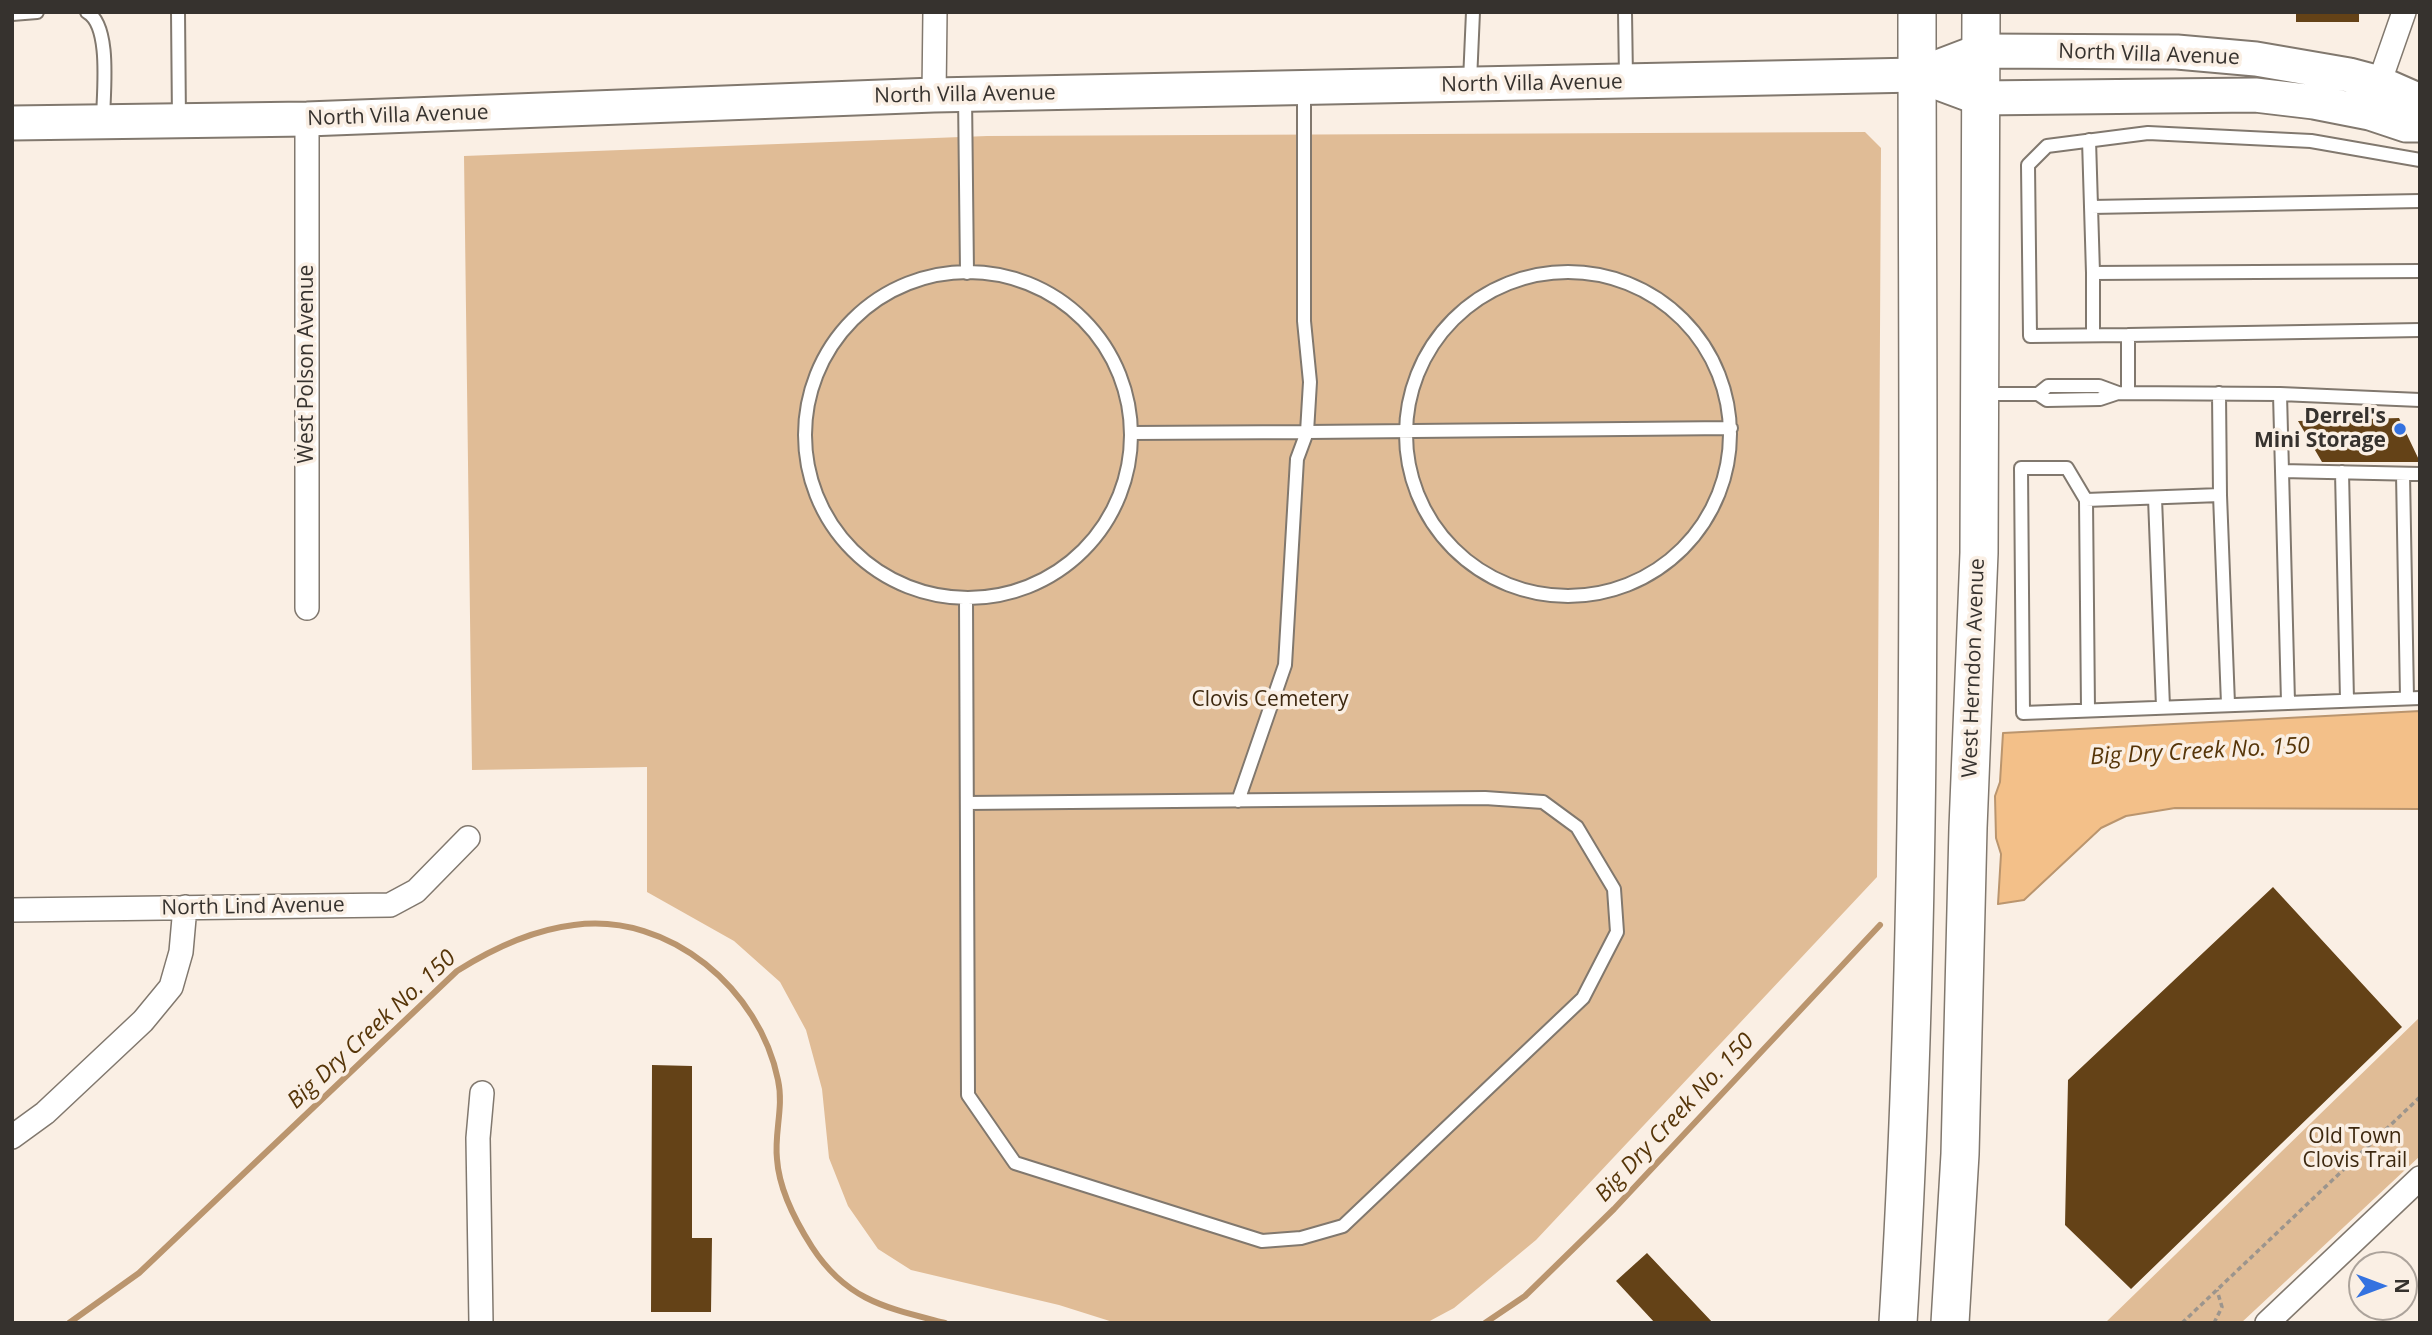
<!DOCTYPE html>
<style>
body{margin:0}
#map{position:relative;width:2432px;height:1335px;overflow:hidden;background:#faefe4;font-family:"Open Sans",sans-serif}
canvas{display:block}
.frame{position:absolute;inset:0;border:14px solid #36322e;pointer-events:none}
.north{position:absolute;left:2348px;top:1251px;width:70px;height:70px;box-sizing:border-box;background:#faefe4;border:2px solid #aca39b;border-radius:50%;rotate:90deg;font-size:19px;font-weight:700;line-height:28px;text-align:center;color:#36322e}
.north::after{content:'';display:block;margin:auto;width:24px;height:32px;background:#3472e0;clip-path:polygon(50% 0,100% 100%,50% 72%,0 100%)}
</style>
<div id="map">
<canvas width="2432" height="1335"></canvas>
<div class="frame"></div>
<div class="north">N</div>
</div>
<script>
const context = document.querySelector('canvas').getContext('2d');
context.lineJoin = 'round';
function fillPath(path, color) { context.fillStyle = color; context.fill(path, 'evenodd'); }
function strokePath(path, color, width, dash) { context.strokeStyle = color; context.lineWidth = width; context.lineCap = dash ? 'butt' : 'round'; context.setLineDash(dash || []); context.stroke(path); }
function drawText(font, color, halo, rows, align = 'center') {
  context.font = font + ' "Open Sans",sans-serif'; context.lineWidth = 7; context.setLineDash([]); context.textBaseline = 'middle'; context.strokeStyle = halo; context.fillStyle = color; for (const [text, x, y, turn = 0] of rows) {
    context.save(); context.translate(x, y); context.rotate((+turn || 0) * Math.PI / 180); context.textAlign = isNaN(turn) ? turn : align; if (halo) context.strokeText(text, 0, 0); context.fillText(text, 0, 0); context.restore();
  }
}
fillPath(new Path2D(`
 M1865 132 1881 148 1877 877 1536 1240 1454 1308 1426 1323H1116L1059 1305 911 1270 878 1249 848 1206 829 1158 822 1089 806 1030 780 982 734 941 647 892V767L472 770 464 156 987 136Z
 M2420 1017V1156L2241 1323H2105Z`), '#e0bc96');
const water = new Path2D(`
 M2420 711V809L2175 808 2126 816 2101 828 2024 900 1998 904 2001 854 1996 838 1995 796 2000 782 2003 733Z`);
fillPath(water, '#f3c089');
strokePath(water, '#ba956e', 2);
strokePath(new Path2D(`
 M69 1323 139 1273 457 971C492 949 532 930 574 925 670 912 760 990 778 1080 784 1107 774 1133 777 1159 779 1189 796 1222 812 1247 847 1301 887 1308 945 1323
 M1485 1323 1525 1296 1614 1209 1880 925`), '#ba956e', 6);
fillPath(new Path2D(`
 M2296 12H2359V22H2296Z
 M2399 418 2420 462H2322L2298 421Z
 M2273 887 2402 1027 2131 1289 2065 1225 2068 1080Z
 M652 1065 692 1066V1238H712L711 1312H651Z
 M1647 1253 1713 1323H1655L1616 1281Z`), '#644217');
const lane = new Path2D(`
 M87 12C112 26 103 95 103 122
 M178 12 179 121
 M1625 12 1626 78
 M12 14 37 12
 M1470 81 1473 12
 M1304 90V321L1310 382 1307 432 1731 428
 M965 95 967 273
 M2089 140 2093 273 2420 271
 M2091 207 2420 201
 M1406 434a162 162 0 1 1 324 0a162 162 0 1 1-324 0Z
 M805 435a163 163 0 1 1 326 0a163 163 0 1 1-326 0Z
 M2093 273V335
 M2128 335 2030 336 2028 165 2047 146 2148 133 2311 141 2420 160
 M2118 393 2280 394 2420 400
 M2128 393V335L2420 330
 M1984 394H2038L2047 400 2100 399 2118 393 2099 386H2048L2038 394
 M2280 394 2282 471 2420 474
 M1131 433 1307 432 1297 459 1285 665 1238 801
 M2282 471 2288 702
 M2342 472 2347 700
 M2403 474 2407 698
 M2220 495 2228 704
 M2155 498 2163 707
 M2086 500 2220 495 2219 393
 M966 598 968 1095 1015 1163 1262 1241 1301 1238 1343 1226 1583 998 1617 932 1614 889 1577 827 1543 802 1485 798 967 803
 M2088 710 2086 500 2067 468H2021L2023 713 2420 698`);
const street = new Path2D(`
 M934 95 935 12
 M2375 95 2404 12
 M307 119V608
 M12 910 390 905 416 891 468 838
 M12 1137 45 1113 143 1021 171 987 181 952 185 907
 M481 1323 478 1138 482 1093
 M2267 1323 2420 1178`);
const secondary = new Path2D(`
 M1917 75 1979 98 2255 95 2314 102 2370 113 2406 125H2420
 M12 123 307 119 934 95 1917 75 1980 51 2177 52 2256 59 2349 75 2379 83 2420 101`);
const primary = new Path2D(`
 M1898 1323C1925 887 1917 449 1917 12
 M1950 1323 1960 1154 1968 828 1979 553 1981 12`);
strokePath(lane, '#81786e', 16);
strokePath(street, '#81786e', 26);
strokePath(secondary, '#81786e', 37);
strokePath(primary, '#81786e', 40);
strokePath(new Path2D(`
 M2182 1323 2420 1097
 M2214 1323 2222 1307 2217 1290`), '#9c958d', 3.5, [5, 3.5]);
strokePath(lane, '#fff', 12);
strokePath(street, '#fff', 23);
strokePath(secondary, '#fff', 33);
strokePath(primary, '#fff', 37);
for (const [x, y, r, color] of [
 [2400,429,7,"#3472e0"]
]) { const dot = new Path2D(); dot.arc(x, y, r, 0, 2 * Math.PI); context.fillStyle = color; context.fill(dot); strokePath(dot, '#faefe4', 2.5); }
drawText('21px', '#36322e', '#faefe4', [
 ["North Villa Avenue",2149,55,2],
 ["North Villa Avenue",1532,84,-1],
 ["North Villa Avenue",965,95,-1],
 ["North Villa Avenue",398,116,-2],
 ["West Polson Avenue",307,364,-90],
 ["West Herndon Avenue",1974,668,-88],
 ["North Lind Avenue",253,907,-1]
]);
drawText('bold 21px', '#36322e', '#faefe4', [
 ["Derrel's",2386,417],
 ["Mini Storage",2386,441]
], 'right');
drawText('21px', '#3d280f', '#faefe4', [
 ["Clovis Cemetery",1270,700],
 ["Old Town",2355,1137],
 ["Clovis Trail",2355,1161]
]);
drawText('italic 23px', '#563508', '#faefe4', [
 ["Big Dry Creek No. 150",2200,752,-3],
 ["Big Dry Creek No. 150",372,1030,-43],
 ["Big Dry Creek No. 150",1675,1118,-47]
]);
</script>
